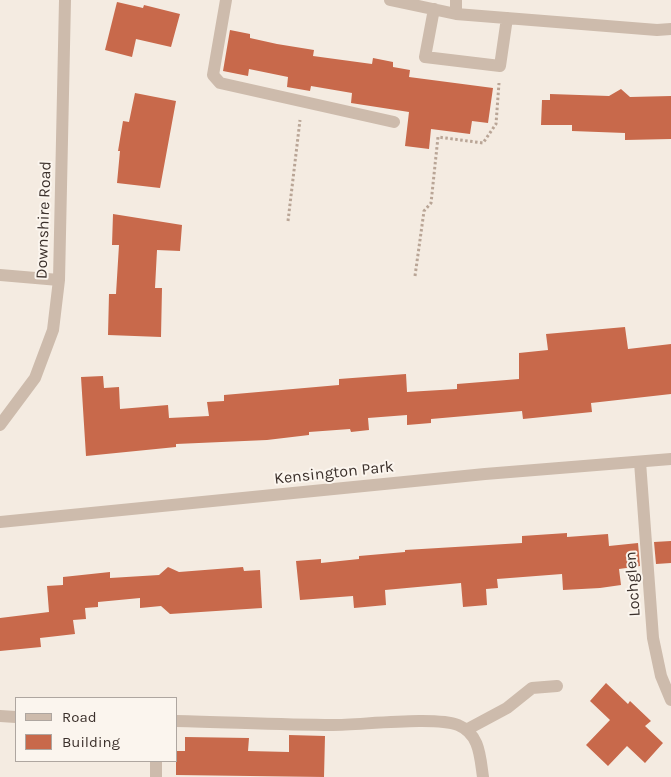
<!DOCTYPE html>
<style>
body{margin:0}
#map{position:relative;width:671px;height:777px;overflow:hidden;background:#f4ebe1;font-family:Karla,sans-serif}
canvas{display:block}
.legend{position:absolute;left:15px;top:697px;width:162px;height:65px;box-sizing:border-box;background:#fbf5ee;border:1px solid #aea6a0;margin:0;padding:6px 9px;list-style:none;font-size:15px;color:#3b302b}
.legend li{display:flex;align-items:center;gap:10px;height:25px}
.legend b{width:25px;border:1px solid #aea6a0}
</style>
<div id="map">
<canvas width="671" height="777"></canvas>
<ul class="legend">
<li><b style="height:6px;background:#cdbbac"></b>Road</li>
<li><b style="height:14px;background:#c8694b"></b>Building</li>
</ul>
</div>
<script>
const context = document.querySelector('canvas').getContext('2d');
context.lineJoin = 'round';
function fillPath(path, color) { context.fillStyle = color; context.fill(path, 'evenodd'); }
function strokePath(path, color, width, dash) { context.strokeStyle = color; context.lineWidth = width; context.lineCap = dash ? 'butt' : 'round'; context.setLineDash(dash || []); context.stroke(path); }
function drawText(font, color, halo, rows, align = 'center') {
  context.font = font + ' Karla,sans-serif'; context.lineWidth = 4; context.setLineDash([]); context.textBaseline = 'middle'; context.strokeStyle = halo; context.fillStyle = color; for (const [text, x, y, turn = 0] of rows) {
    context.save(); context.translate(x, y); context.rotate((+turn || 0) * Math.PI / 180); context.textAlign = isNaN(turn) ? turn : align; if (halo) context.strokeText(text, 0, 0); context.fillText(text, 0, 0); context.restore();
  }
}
fillPath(new Path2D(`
 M117 2 143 8 144 5 180 14 171 47 136 39 132 57 105 50Z
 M230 30 250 34V38L277 44 314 50 313 56 372 64 373 58 393 62V67L410 70 409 77 493 88 488 123 472 121 470 134 431 129 429 149 405 146 409 112 351 103 352 93 311 86 310 91 287 87 288 77 249 69 248 76 223 71Z
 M621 89 630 97 671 96V139L625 140V133L572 131V125H541L542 100H550V94L609 96Z
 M135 93 176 101 160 188 117 183 120 151H118L123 121 129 122Z
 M113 214 182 225 180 251 157 250 155 288H162L161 337 108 335 109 294H116L119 245H112Z
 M625 327 628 349 671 344V394L591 403 592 412 523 419 522 411 431 419V423L407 425V415L368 418 369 430 351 432 350 429 309 432V435L267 440 176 444V447L86 456 81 377 103 376 104 388 119 387 120 409 168 405 169 418 209 416 207 402 224 401V395L339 385V379L406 374 407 392 457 389V384L519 379V353L548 350 546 334Z
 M567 533V537L608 534 609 546 638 543 640 566 619 569 621 585 600 588 563 590 562 574 497 579 498 588 486 589 487 605 463 607 461 583 385 590 386 605 354 608 353 596 300 600 296 561 321 559V563L359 559V556L405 552V550L522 543V536Z
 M671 541V563L656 564 654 542Z
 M168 567 179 572 243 567 244 571 260 570 262 608 170 614 161 606 140 608V598L98 602V607L85 608 86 619 73 620 75 634 40 638 41 647 0 651V618L49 612 47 586 63 585V577L110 572V578L159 575Z
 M606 683 628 704 630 701 651 721 645 726 663 743 645 763 627 746 608 766 586 745 610 720 590 701Z
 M289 735 325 736 324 777 176 775V751H185V737L249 738 248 751 289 752Z`), '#c8694b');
strokePath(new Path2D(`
 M288 221 300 120
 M415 276 424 211 431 203 438 137 483 143 496 124 499 83`), '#b9a596', 3, [2.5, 2.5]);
strokePath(new Path2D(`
 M226 0 213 75 220 83 394 122
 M390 0 456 14 657 30 671 29
 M434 9 425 57 500 66 507 18
 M456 14V0
 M0 275 59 280
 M0 425 35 378 53 330 59 280 65 0
 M640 462 653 638 661 676 671 700
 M0 522 485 474 671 459
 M0 716 16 717
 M176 721C228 722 280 725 333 725 361 725 436 716 458 725 480 734 480 757 483 777
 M466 730 507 708 532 688 557 686
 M156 761V777`), '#cdbbac', 12);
drawText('16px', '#3b302b', '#fbf5ee', [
 ["Downshire Road",44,220,-88],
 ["Kensington Park",334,473,-6],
 ["Lochglen",633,584,-94]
]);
</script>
